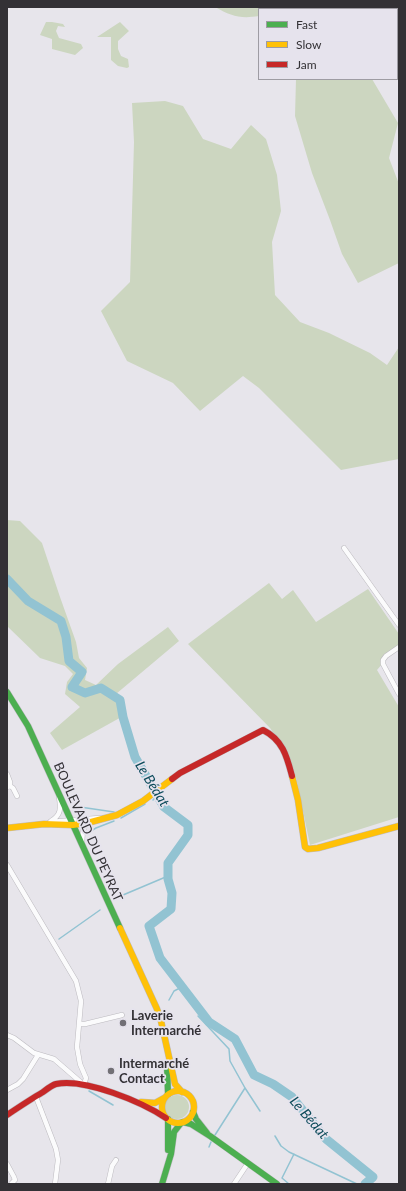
<!DOCTYPE html>
<meta charset="utf-8">
<style>
body{margin:0}
#map{position:relative;width:406px;height:1191px;overflow:hidden;background:#e7e5eb;font-family:Lato,sans-serif}
canvas{display:block}
.frame{position:absolute;inset:0;border:8px solid #333135;pointer-events:none}
.legend{position:absolute;left:258px;top:8px;width:140px;height:72px;box-sizing:border-box;background:#e6e3ed;border:1px solid #9e9ca3;margin:0;padding:5px 7px;list-style:none;font-size:12px;color:#333135}
.legend li{display:flex;align-items:center;gap:8px;height:20px}
.legend b{width:20px;border:1px solid #9e9ca3}
</style>
<div id="map">
<canvas width="406" height="1191"></canvas>
<div class="frame"></div>
<ul class="legend">
<li><b style="height:5px;background:#4caf50"></b>Fast</li>
<li><b style="height:5px;background:#ffc107"></b>Slow</li>
<li><b style="height:5px;background:#c62828"></b>Jam</li>
</ul>
</div>
<script>
const context = document.querySelector('canvas').getContext('2d');
context.lineJoin = 'round';
function fillPath(path, color) { context.fillStyle = color; context.fill(path, 'evenodd'); }
function strokePath(path, color, width, dash) { context.strokeStyle = color; context.lineWidth = width; context.lineCap = dash ? 'butt' : 'round'; context.setLineDash(dash || []); context.stroke(path); }
function drawText(font, color, halo, rows, align = 'center') {
  context.font = font + ' Lato,sans-serif'; context.lineWidth = 3.5; context.setLineDash([]); context.textBaseline = 'middle'; context.strokeStyle = halo; context.fillStyle = color; for (const [text, x, y, turn = 0] of rows) {
    context.save(); context.translate(x, y); context.rotate((+turn || 0) * Math.PI / 180); context.textAlign = isNaN(turn) ? turn : align; if (halo) context.strokeText(text, 0, 0); context.fillText(text, 0, 0); context.restore();
  }
}
fillPath(new Path2D(`
 M215 7H259L260 9H259V16C240 19 231 16 215 7Z
 M46 22H52L63 24 65 27 58 26 56 31 59 38 81 44 83 48 75 55 52 49V39L40 35Z
 M120 22 129 31 118 41V49L121 56 128 59 129 67 127 68 118 66 111 60V37H97Z
 M296 79H372L398 123 389 158 399 184V263L358 283 342 254 330 220 312 173 295 116Z
 M165 101 183 106 203 139 231 149 251 125 266 139 277 175 281 211 272 242 275 295 300 322 329 333 370 353 387 365 399 347V459L341 470 259 388 243 376 200 411 173 383 127 361 101 311 130 282 134 142 132 103Z
 M7 520 20 521 42 543 60 597 76 642 79 658 87 668 85 680 96 685 118 664 168 627 179 641 116 694 125 703V715L62 750 50 733 80 707 65 694 67 682 73 674 65 666 40 658 7 626Z
 M269 583 282 599 293 590 316 622 368 589 399 634V644L377 670 399 707V817L310 845 296 777 284 748 270 728 188 644Z
 M165 1107a12 12 0 1 1 24 0a12 12 0 1 1-24 0Z`), '#ccd6c0');
strokePath(new Path2D(`
 M153 800 156 797 154 794
 M80 807 114 812
 M121 818 145 804
 M91 831 96 828 114 821
 M123 895 168 876
 M59 939 100 910
 M169 1000 174 991 182 987
 M198 1016 229 1049 230 1061 245 1088 260 1111
 M89 1091 113 1105
 M215 1135 245 1088
 M275 1136 281 1146 289 1152 357 1184
 M209 1147 211 1142
 M289 1184 282 1178 294 1154`), '#92c3d2', 1.5);
strokePath(new Path2D(`
 M7 579 28 601 61 621 66 637 69 661 82 672 72 687 85 693 101 688 120 700 123 717 135 757 164 807 188 825V835L168 863V879L172 893 171 909 149 926 160 958 209 1022 235 1039 254 1075 273 1084 292 1097 326 1139 373 1177 365 1184`), '#92c3d2', 9);
const street = new Path2D(`
 M344 548 399 625
 M399 647 386 656 383 660V664L399 694
 M7 774 10 782V786L7 787
 M10 786 13 788 17 796
 M51 821C61 815 61 809 59 797
 M50 822 99 818
 M82 842 83 830 87 823
 M7 865 76 981 81 1001 77 1047 80 1064 86 1078 84 1085 54 1059 34 1053 14 1038 7 1035
 M79 1024H85L122 1015
 M7 1090 18 1084 23 1079 38 1055
 M36 1097 56 1149 58 1160 55 1184
 M7 1164 14 1177 15 1180 11 1184
 M108 1184 112 1166 116 1160
 M234 1184 248 1163`);
const fast = new Path2D(`
 M7 692 28 726 120 928
 M167 1066 168 1094
 M193 1112 196 1119 207 1133
 M168 1119V1150
 M183 1122 191 1124 210 1136 277 1184
 M162 1184 171 1154 174 1132 181 1123`);
const slow = new Path2D(`
 M292 776 298 800 305 847 308 849 318 848 399 826
 M7 828 44 824 73 825 87 823 117 815 143 801 172 779
 M120 928 157 1009 161 1021 175 1084 182 1092
 M162 1107a16 16 0 1 1 32 0a16 16 0 1 1-32 0Z
 M141 1102 155 1103 164 1098`);
const jam = new Path2D(`
 M172 779 180 773 263 730C283 740 287 757 292 776
 M7 1115C19 1107 31 1099 43 1092 47 1089 52 1085 56 1084 85 1078 142 1102 166 1118`);
strokePath(street, '#bcbabf', 5.5);
strokePath(fast, '#bcbabf', 7);
strokePath(slow, '#bcbabf', 7);
strokePath(jam, '#bcbabf', 7);
strokePath(street, '#fbfbfc', 4.5);
strokePath(fast, '#4caf50', 6);
strokePath(slow, '#ffc107', 6);
strokePath(jam, '#c62828', 6);
for (const [x, y, r, color] of [
 [123,1023,4,"#727075"],
 [111,1071,4,"#727075"]
]) { const dot = new Path2D(); dot.arc(x, y, r, 0, 2 * Math.PI); context.fillStyle = color; context.fill(dot); strokePath(dot, '#e6e3ed', 1.5); }
drawText('13px', '#333135', '#e6e3ed', [
 ["BOULEVARD DU PEYRAT",88,832,66]
]);
drawText('bold 13px', '#333135', '#e6e3ed', [
 ["Laverie",131,1016],
 ["Intermarché",131,1031],
 ["Intermarché",119,1064],
 ["Contact",119,1079]
], 'left');
drawText('italic 14px', '#0c4b5a', '#e6e3ed', [
 ["Le Bédat",152,784,58],
 ["Le Bédat",309,1118,49]
]);
</script>
